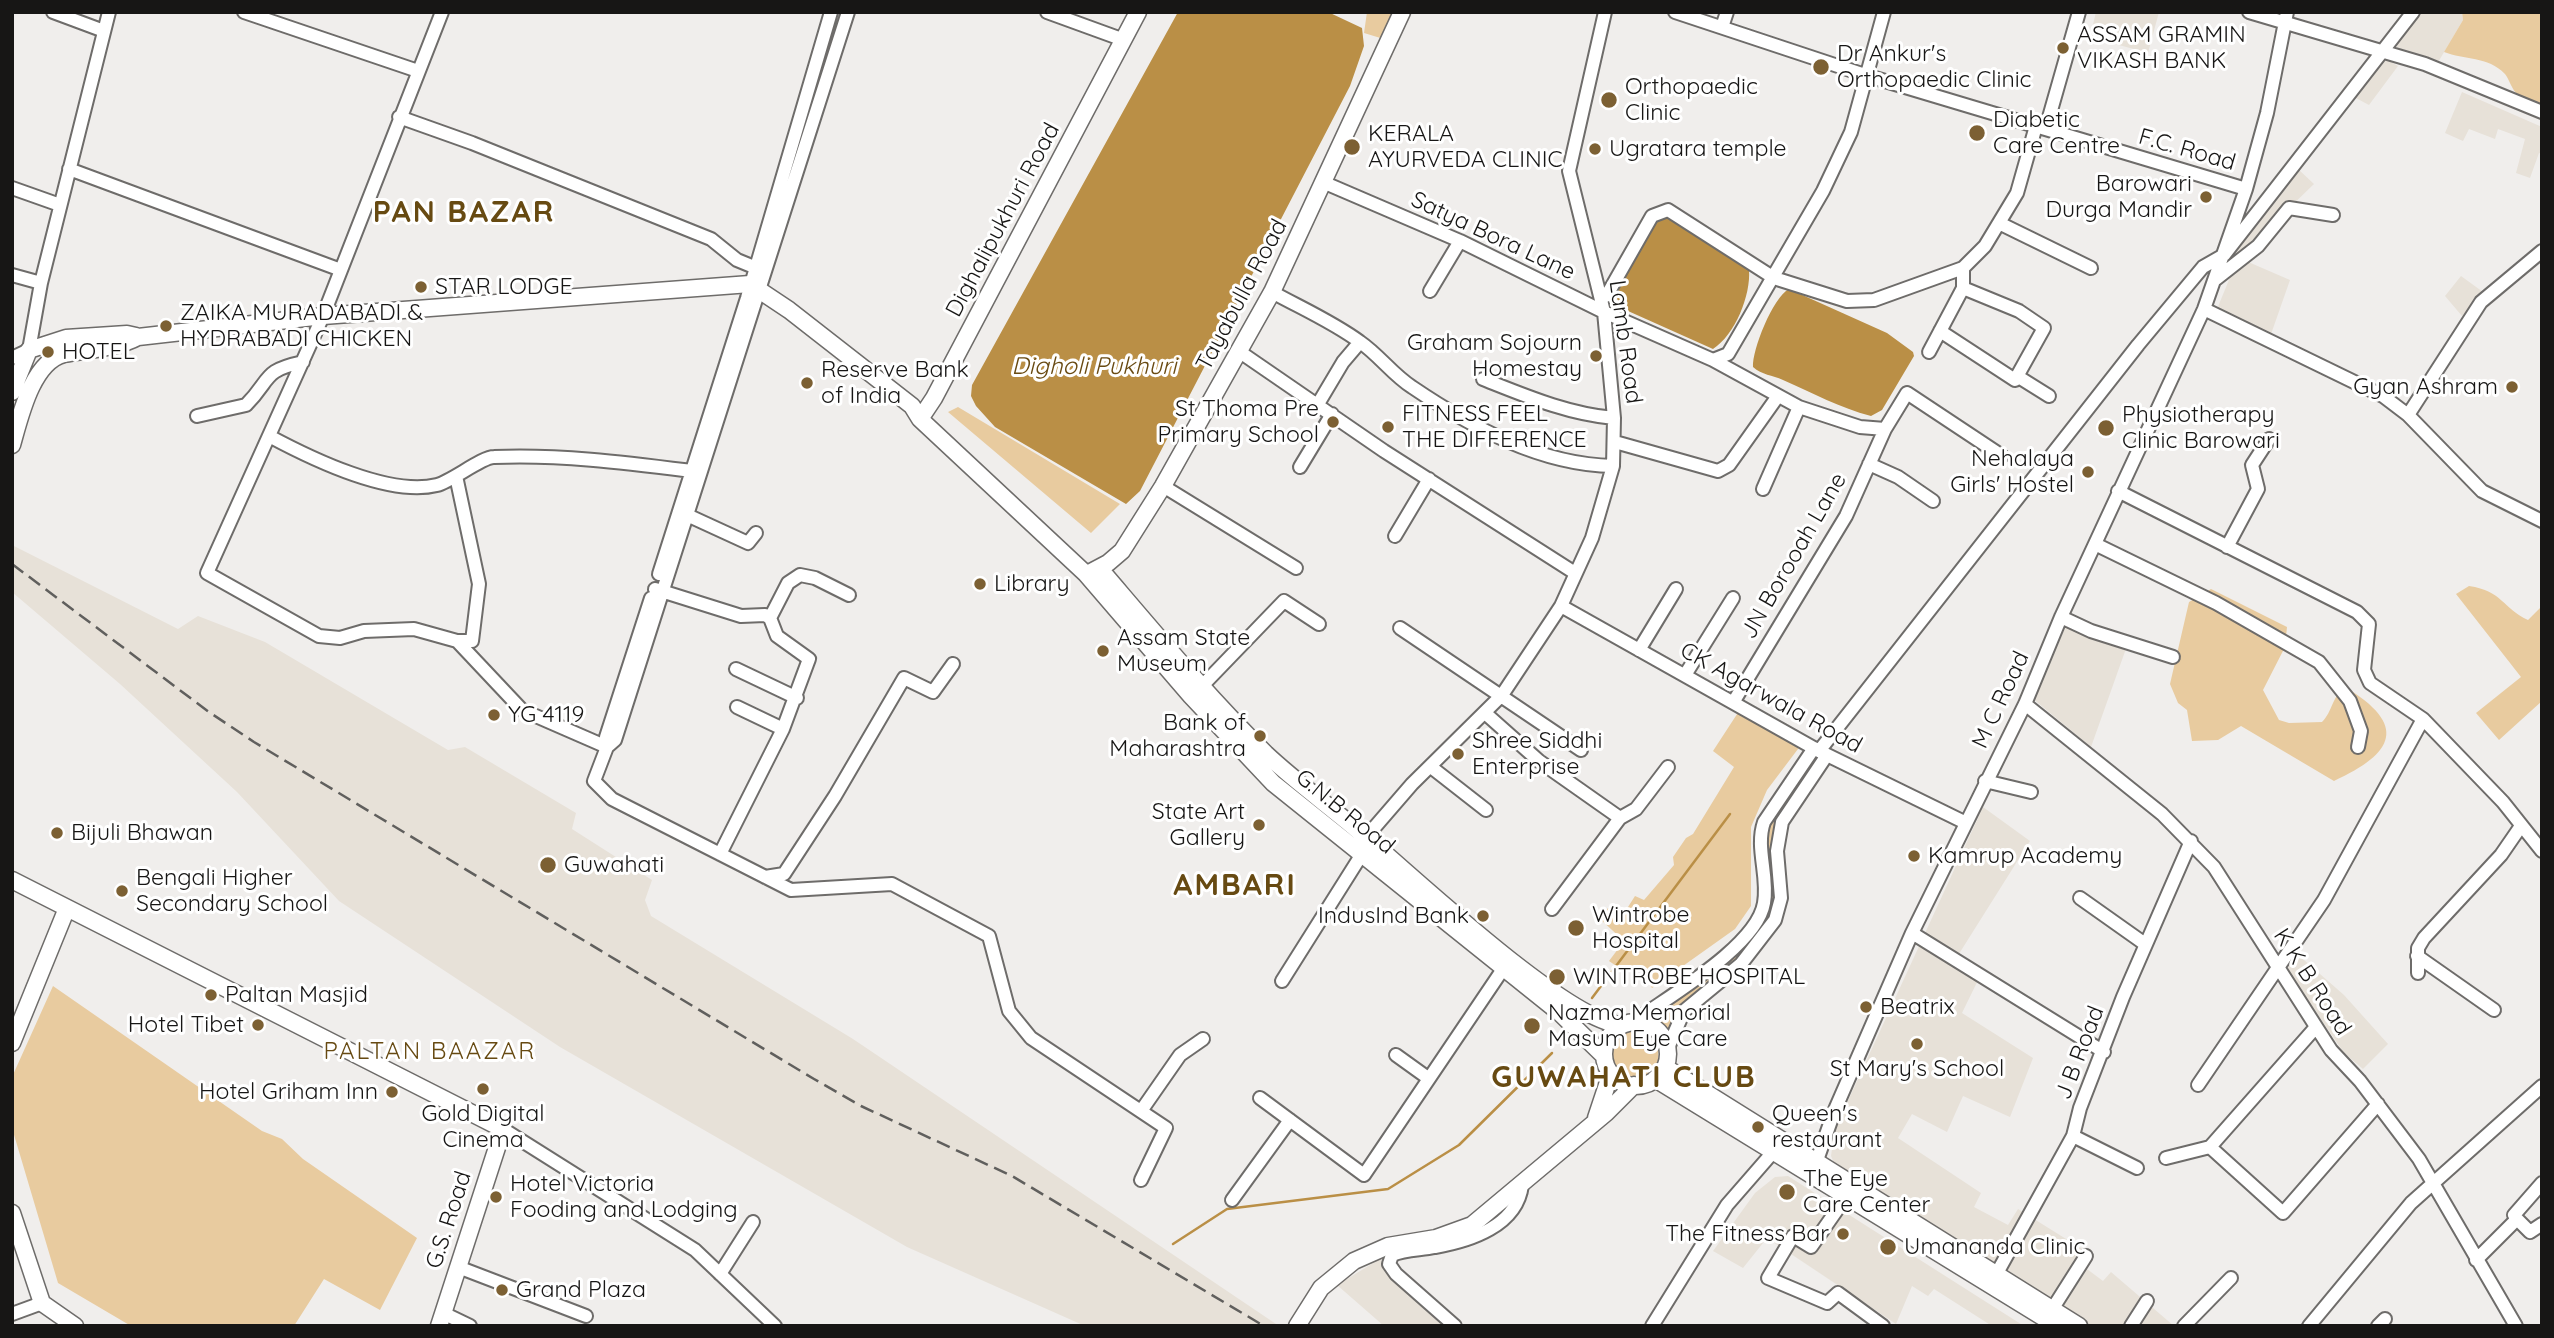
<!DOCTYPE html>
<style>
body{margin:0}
#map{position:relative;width:2554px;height:1338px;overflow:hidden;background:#f0eeec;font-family:Quicksand,sans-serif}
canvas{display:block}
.frame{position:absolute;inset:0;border:14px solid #171615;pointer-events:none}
</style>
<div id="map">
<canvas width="2554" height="1338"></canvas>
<div class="frame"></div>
</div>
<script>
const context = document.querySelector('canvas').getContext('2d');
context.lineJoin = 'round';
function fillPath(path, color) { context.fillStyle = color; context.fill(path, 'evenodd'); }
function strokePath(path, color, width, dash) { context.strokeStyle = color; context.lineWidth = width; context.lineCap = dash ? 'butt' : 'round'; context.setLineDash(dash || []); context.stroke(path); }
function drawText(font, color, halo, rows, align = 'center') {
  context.font = font + ' Quicksand,sans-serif'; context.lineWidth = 6; context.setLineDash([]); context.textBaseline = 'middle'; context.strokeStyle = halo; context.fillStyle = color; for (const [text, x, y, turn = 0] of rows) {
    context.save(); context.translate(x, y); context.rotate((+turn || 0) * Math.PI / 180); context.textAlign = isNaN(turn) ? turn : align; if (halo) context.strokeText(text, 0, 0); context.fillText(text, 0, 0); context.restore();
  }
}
fillPath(new Path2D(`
 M2096 12H2159L2148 53 2090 37Z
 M2418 12H2462L2463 20 2437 64 2397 47 2395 42Z
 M2382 57 2398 66 2369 105 2354 97Z
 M2462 92 2542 127V154L2539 153 2530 178 2516 173 2525 139 2498 129 2495 139 2469 129 2463 141 2445 133Z
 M2298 169 2314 184 2282 215 2246 261 2290 280 2270 337 2215 314 2233 270 2232 247Z
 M2461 276 2483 292 2462 316 2445 296Z
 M12 545 178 629 198 616 265 642 448 750 465 747 576 813 572 829 652 880 645 900 651 916 853 1039 1279 1326H1085L907 1247 560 1047 339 901 237 792 120 684 12 592Z
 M2067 624 2128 643 2091 747 2032 698Z
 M1983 807 2030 841 1957 957 1983 970 1962 1013 2033 1058 2010 1117 1963 1096 1947 1132 1912 1114 1898 1138 1981 1193 1974 1207 2008 1225 2018 1209 2087 1252 2079 1263 2103 1281 2111 1272 2174 1326H2085L1834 1163 1831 1156 1835 1129Z
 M2296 953 2344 995 2388 1044 2363 1069 2344 1053 2289 973 2288 967Z
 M1788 1176 2024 1326H1992L1934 1289 1928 1296 1912 1286 1896 1324 1767 1238 1743 1268 1713 1251 1755 1193 1775 1177Z
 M1380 1259 1412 1292 1454 1326H1384L1337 1285Z`), '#e7e1d8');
fillPath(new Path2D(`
 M1367 12H1396L1387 40 1364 33Z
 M2462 12H2542V113C2533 107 2522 101 2516 93 2511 87 2509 79 2505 74 2488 56 2464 60 2444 52L2463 20Z
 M958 407 1120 504 1091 533 948 412Z
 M2469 586C2503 591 2502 608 2528 620L2542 606V701L2499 740 2476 713 2521 677 2456 594Z
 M2211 589 2287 627 2285 647 2263 690 2279 720 2289 723 2322 722C2333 711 2332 696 2345 687 2408 725 2395 753 2334 781L2241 726 2218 740 2192 741 2187 710 2178 703 2170 684 2189 602Z
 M1741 708 1801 745 1767 790 1751 827V906L1735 929 1652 988 1639 966 1625 972 1609 961 1624 941 1600 919 1608 908 1621 918 1635 896 1644 900 1674 865 1673 857 1686 838 1693 834 1734 767 1713 751Z
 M1813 764H1817L1781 816 1773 836 1776 892 1773 917 1735 963 1696 991 1667 1031 1651 1017 1711 970 1742 950 1766 919 1772 895 1765 842 1768 829Z
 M53 986 262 1131 282 1139 303 1159 417 1238 380 1310 324 1279 294 1326H131L58 1283 12 1128V1077Z
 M1625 1029 1637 1030 1658 1048 1659 1065C1637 1106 1580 1044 1625 1029Z`), '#e8cb9f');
fillPath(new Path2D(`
 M1178 12H1328L1362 28 1364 46 1350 86 1140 491 1126 504 995 427 976 406 971 396 972 385Z
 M1667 217 1749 270C1751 295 1735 335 1713 349L1628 311 1617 299 1619 286 1655 222Z
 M1789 289 1887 333 1913 352 1914 356 1882 410 1871 416C1840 408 1813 393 1783 380 1772 375 1762 375 1753 367 1752 350 1773 297 1789 289Z`), '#ba8f46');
strokePath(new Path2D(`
 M1592 998 1730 814
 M1173 1244 1227 1209 1388 1189 1459 1145 1552 1053`), '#ba8f46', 2.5);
const minor = new Path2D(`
 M53 12 104 31
 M244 12 418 71
 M442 12 323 316 207 573 319 636 340 638 364 631 414 629 457 641 522 710 607 747
 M848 12 615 740 607 747 594 781 612 799 791 890 892 884 989 936 1009 1011 1031 1038 1166 1128 1141 1180
 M1047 12 1124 40
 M1675 12 1865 75 2246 189
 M2249 12 2425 64 2542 112
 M1722 27 1727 12
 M399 117 472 143 711 239 737 260 754 267
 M2046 128 2079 12
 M69 169 341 270
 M1325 183 1460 241 1604 312 1713 360 1799 407 1860 427 1885 429
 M12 188 60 205
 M2001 224 2091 268
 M12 275 41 283
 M2216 279 2258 246 2289 208 2333 215
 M1430 291 1460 241
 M1272 292C1301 308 1333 322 1360 342 1379 355 1393 375 1412 387 1471 427 1541 465 1613 466
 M1601 299 1607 295 1652 216 1668 210 1774 278 1847 301 1874 300 1963 268 1985 246 2017 193 2036 126
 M2204 309 2383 396 2408 415 2482 491 2542 521
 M1940 331 2015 380 2044 328 2019 311 1963 288
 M1240 352 1384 451 1575 573
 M1929 352 1963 288V268
 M12 358 29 350 41 283 109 12
 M1713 360 1728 354 1823 191 1851 132 1884 12
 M2017 376 2049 396
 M1483 379C1526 396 1568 414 1614 418
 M1318 404 1343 362 1360 342
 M2408 415 2481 302 2542 251
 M197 416 246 405C272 379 261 371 303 362
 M269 436C310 458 390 497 437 485 452 481 482 457 494 457 558 454 628 463 692 471
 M1615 442 1718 471 1729 465 1778 396
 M1869 464 1898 477 1933 501
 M1300 467 1332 414
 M456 476 479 584 472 641H457
 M1163 486 1296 568
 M1763 489 1799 407
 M2118 491 2357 612 2369 624 2364 670 2370 683 2423 719 2503 802 2542 851
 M687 515 748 543 756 533
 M1395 536 1429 479
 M2095 544 2216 603 2319 662 2350 701 2361 731 2358 747
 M2227 547 2258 489 2252 465 2269 439
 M659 574 747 298 831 12
 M655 589 741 616 765 615 770 618 777 636 809 659 783 729 720 854
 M1561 606 1819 751 1964 822
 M2061 617 2091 631 2173 657
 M770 618 788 583 800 575 815 578 849 595
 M1400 628 1581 750
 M1639 650 1676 589
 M736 669 797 698
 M1685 675 1733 598
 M1202 686 1284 601 1319 624
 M1734 701 1846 516 1885 429 1907 393 2002 456
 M2025 704 2162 814 2214 867 2331 1050 2360 1081 2419 1159 2516 1326
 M737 707 783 729
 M1485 713 1539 761 1620 818 1636 809 1668 767
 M607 747 606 737 651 598
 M1819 751 2138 345 2203 267 2224 255 2413 12
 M1431 767 1486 810
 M1985 781 2031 792
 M1361 843 1412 784 1502 695 1561 606 1592 538 1613 466 1614 418 1604 312 1569 171 1605 12
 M765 877 784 874 835 796 904 678 933 692 953 664
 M2080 898 2145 944
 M1552 909 1620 818
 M1912 933 2104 1052
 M2417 956 2494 1010
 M2418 973V948L2424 938 2501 855 2521 826
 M1282 981 1362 854
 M1635 1021C1669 996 1757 946 1764 903 1769 876 1755 848 1764 822L1814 748
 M2316 1027 2210 1147 2283 1213 2378 1104
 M1667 1050 1684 1011 1741 964 1775 920 1781 898 1777 851 1782 822 1827 755
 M1396 1055 1428 1078
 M2198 1085 2324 900 2423 719
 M1260 1098 1364 1175 1503 969
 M1141 1111 1180 1055 1203 1039
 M503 1129 695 1250 775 1326
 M2073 1136 2137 1168
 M2166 1158 2210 1147
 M1816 1163 1834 1112 1912 933 2025 704 2061 617 2204 309 2246 189 2267 113 2287 12
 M1846 1197 1811 1247 1793 1236 1768 1278 1827 1303 1838 1293 1883 1326
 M1232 1200 1290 1120
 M2517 1219 2530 1232 2542 1224
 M2476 1260 2517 1219 2514 1215 2542 1183
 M458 1267 586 1316
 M1997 1273 2073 1136 2080 1108 2123 997 2191 841
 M720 1274 753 1222
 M2053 1308 2086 1256
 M443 1313 470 1326
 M12 1314 42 1303
 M1455 1326 1396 1274 1389 1264 1392 1255C1405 1249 1421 1250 1435 1247 1470 1241 1517 1226 1522 1185
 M1652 1326 1727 1205 1774 1151
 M2131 1326 2147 1301
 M2184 1326 2231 1278
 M2309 1326 2411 1203 2542 1086
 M2378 1326 2385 1319`);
const major = new Path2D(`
 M12 392 29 350 66 338 127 334 136 336
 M920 419 934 398 1138 12
 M12 445C20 417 32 362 64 354 90 349 115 349 138 337L323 316 750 284 789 310 912 406 920 419 1086 574 1191 696 1273 783 1560 1013 1604 1056
 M1100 569C1154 632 1207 696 1266 754 1298 784 1335 810 1368 839 1415 878 1568 1023 1622 1025
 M1091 572 1108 563 1122 551 1163 486 1272 292 1402 12
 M12 880 503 1129 439 1326
 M1604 1054a32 32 0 1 1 64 0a32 32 0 1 1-64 0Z
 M12 1043 67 908
 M1665 1067 2079 1326
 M1655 1079 2057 1326
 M1596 1118 1611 1073
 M12 1213 42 1303 75 1326
 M1297 1326 1321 1288 1354 1261 1388 1246 1436 1238 1472 1225 1606 1113 1634 1085`);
strokePath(minor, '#6e6c6a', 16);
strokePath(major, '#6e6c6a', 19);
strokePath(minor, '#fff', 12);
strokePath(major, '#fff', 16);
strokePath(new Path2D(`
 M12 564 209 712 254 742 814 1079 861 1106 1012 1176 1264 1326`), '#605f5d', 2.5, [14, 7]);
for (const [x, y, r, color] of [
 [2063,48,7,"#7c6033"],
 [1821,67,9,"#7c6033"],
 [1609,100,9,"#7c6033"],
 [1977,133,9,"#7c6033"],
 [1352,147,9,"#7c6033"],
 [1595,149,7,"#7c6033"],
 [2206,197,7,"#7c6033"],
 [421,287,7,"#7c6033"],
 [166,326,7,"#7c6033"],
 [48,352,7,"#7c6033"],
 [1596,356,7,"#7c6033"],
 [807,383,7,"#7c6033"],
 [2512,387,7,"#7c6033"],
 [1333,422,7,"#7c6033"],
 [1388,427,7,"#7c6033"],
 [2106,428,9,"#7c6033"],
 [2088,472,7,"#7c6033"],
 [980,584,7,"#7c6033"],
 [1103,651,7,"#7c6033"],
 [494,715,7,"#7c6033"],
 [1260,736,7,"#7c6033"],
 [1458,754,7,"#7c6033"],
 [1259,825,7,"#7c6033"],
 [57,833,7,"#7c6033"],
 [1914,856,7,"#7c6033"],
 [548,865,9,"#7c6033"],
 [122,891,7,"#7c6033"],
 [1483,916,7,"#7c6033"],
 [1576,928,9,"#7c6033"],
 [1557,977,9,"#7c6033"],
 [211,995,7,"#7c6033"],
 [1866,1007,7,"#7c6033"],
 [258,1025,7,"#7c6033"],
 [1532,1026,9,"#7c6033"],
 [1917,1044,7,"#7c6033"],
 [483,1089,7,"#7c6033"],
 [392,1092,7,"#7c6033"],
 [1758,1127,7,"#7c6033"],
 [1787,1192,9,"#7c6033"],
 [496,1197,7,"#7c6033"],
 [1843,1234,7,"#7c6033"],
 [1888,1247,9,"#7c6033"],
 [502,1290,7,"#7c6033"]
]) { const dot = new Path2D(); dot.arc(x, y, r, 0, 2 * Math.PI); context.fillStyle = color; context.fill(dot); strokePath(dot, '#fff', 2.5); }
drawText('23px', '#171615', '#fff', [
 ["ASSAM GRAMIN",2077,35],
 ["VIKASH BANK",2077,61],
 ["Dr Ankur's",1837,54],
 ["Orthopaedic Clinic",1837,80],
 ["Orthopaedic",1625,87],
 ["Clinic",1625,113],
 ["Diabetic",1993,120],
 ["Care Centre",1993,146],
 ["KERALA",1368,134],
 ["AYURVEDA CLINIC",1368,160],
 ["Ugratara temple",1609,149],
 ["Barowari",2192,184,"right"],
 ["Durga Mandir",2192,210,"right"],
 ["STAR LODGE",435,287],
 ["ZAIKA MURADABADI &",180,313],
 ["HYDRABADI CHICKEN",180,339],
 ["Graham Sojourn",1582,343,"right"],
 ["Homestay",1582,369,"right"],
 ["HOTEL",62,352],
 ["Reserve Bank",821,370],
 ["of India",821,396],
 ["Gyan Ashram",2498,387,"right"],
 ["St Thoma Pre",1319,409,"right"],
 ["Primary School",1319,435,"right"],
 ["FITNESS FEEL",1402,414],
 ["THE DIFFERENCE",1402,440],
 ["Physiotherapy",2122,415],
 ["Clinic Barowari",2122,441],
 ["Nehalaya",2074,459,"right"],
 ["Girls' Hostel",2074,485,"right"],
 ["Library",994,584],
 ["Assam State",1117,638],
 ["Museum",1117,664],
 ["YG 4119",508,715],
 ["Bank of",1246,723,"right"],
 ["Maharashtra",1246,749,"right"],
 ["Shree Siddhi",1472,741],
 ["Enterprise",1472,767],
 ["State Art",1245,812,"right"],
 ["Gallery",1245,838,"right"],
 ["Bijuli Bhawan",71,833],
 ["Kamrup Academy",1928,856],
 ["Guwahati",564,865],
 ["Bengali Higher",136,878],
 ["Secondary School",136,904],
 ["Wintrobe",1592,915],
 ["Hospital",1592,941],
 ["IndusInd Bank",1469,916,"right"],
 ["WINTROBE HOSPITAL",1573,977],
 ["Paltan Masjid",225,995],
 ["Beatrix",1880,1007],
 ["Nazma Memorial",1548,1013],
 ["Masum Eye Care",1548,1039],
 ["Hotel Tibet",244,1025,"right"],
 ["St Mary's School",1917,1069,"center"],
 ["Hotel Griham Inn",378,1092,"right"],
 ["Gold Digital",483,1114,"center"],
 ["Cinema",483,1140,"center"],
 ["Queen's",1772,1114],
 ["restaurant",1772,1140],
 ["The Eye",1803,1179],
 ["Care Center",1803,1205],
 ["Hotel Victoria",510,1184],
 ["Fooding and Lodging",510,1210],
 ["The Fitness Bar",1829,1234,"right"],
 ["Umananda Clinic",1904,1247],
 ["Grand Plaza",516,1290]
], 'left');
drawText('23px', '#171615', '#fff', [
 ["F.C. Road",2187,150,16],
 ["Dighalipukhuri Road",1003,220,-62],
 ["Satya Bora Lane",1493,236,25],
 ["Tayabulla Road",1242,295,-62],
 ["Lamb Road",1625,342,82],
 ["JN Borooah Lane",1794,556,-60],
 ["CK Agarwala Road",1771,698,29],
 ["M C Road",2001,700,-65],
 ["G.N.B Road",1345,812,39],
 ["K K B Road",2312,982,57],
 ["J B Road",2080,1053,-69],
 ["G.S. Road",449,1220,-72]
]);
drawText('italic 24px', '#694a12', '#fff', [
 ["Digholi Pukhuri",1094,367]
]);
context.letterSpacing = '2px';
drawText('24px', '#674a12', '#fff', [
 ["PALTAN BAAZAR",430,1052]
]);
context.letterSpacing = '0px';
context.letterSpacing = '2px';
drawText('bold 30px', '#674a12', '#fff', [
 ["PAN BAZAR",464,213],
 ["AMBARI",1235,886],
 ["GUWAHATI CLUB",1624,1078]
]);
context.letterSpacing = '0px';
</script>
